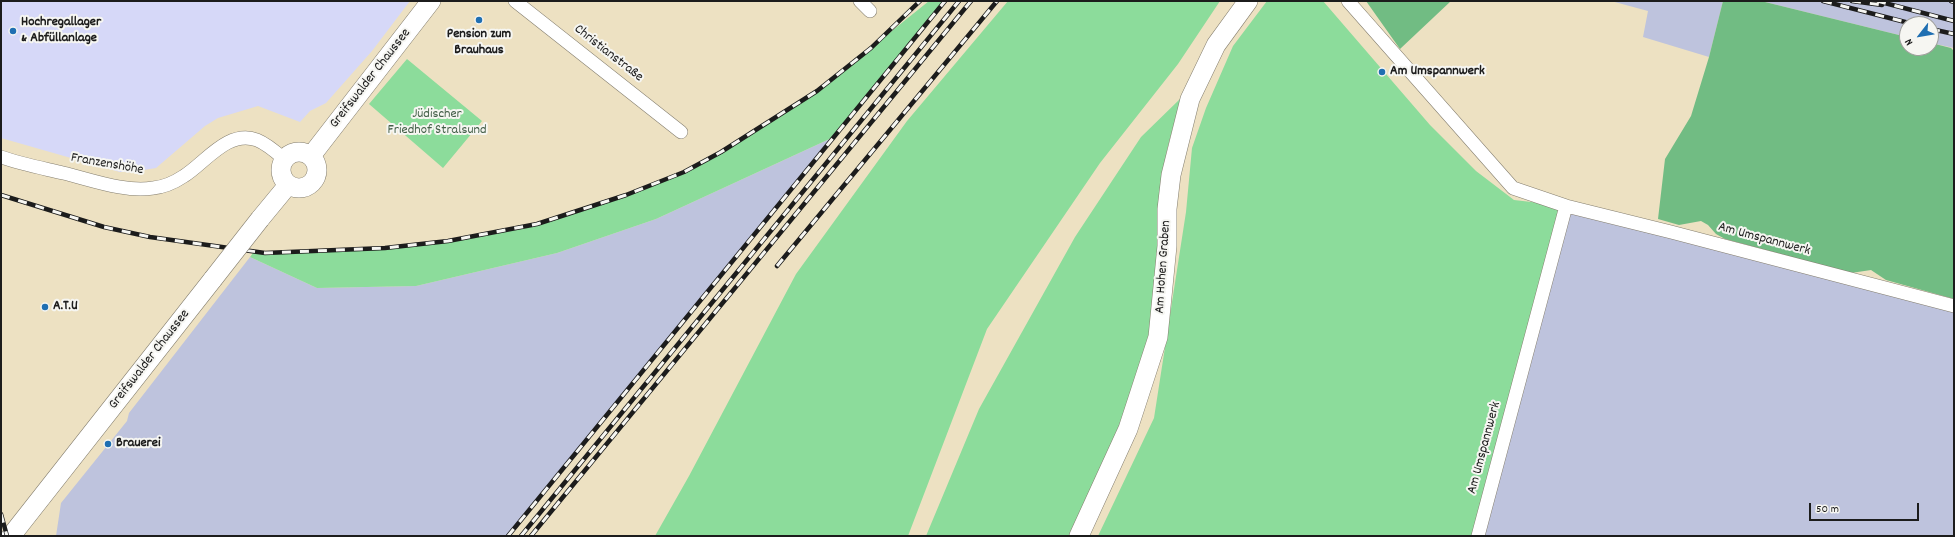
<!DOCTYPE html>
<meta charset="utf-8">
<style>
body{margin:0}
#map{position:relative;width:1955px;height:537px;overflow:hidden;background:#ede1c2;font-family:Dekko,sans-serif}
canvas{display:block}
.frame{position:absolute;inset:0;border:2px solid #1c1c1c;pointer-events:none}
.north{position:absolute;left:1899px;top:16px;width:40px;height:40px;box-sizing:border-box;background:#f6f6f2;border:1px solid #9f9f9c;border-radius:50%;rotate:239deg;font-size:11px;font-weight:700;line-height:16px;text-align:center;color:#1c1c1c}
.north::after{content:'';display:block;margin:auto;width:14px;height:18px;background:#1f6fb2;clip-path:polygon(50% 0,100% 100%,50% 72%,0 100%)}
.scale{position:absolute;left:1809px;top:503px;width:110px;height:18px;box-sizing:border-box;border:2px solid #1c1c1c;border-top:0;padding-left:5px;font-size:12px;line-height:14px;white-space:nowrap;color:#1c1c1c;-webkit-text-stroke:3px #f6f6f2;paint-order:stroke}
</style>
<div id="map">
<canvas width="1955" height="537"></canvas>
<div class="frame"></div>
<div class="north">N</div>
<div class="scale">50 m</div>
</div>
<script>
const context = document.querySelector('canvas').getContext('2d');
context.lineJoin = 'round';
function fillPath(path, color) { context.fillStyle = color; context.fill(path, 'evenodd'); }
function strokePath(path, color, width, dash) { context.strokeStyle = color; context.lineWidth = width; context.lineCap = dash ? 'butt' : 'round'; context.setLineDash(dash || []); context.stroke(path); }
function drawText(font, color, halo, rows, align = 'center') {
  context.font = font + ' Dekko,sans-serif'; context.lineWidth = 4; context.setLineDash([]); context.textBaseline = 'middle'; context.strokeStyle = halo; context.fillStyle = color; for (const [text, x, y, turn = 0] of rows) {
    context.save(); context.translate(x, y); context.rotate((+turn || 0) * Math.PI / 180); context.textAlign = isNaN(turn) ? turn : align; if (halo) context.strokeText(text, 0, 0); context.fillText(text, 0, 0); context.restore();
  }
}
fillPath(new Path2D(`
 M1 1H410L372 51 326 103 310 111 300 122 258 106 218 118 205 126 156 168 138 171 120 172 1 138Z`), '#d6d8f8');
fillPath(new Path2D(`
 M1611 1H1723L1709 57 1643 37 1648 11Z
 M1761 1H1954V48L1931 43V24H1907V37Z
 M836 136 508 536H56L61 503 127 421 129 413 250 257 317 288 416 286 557 253 656 219Z
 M1566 206 1954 306V536H1478Z`), '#bec3dd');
fillPath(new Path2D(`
 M929 1H945L836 136 656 219 557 253 416 286 317 288 250 257 253 253 385 248 448 241 537 224 626 195 684 172 721 152 817 91Z
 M1008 1H1220L1178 64 1100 163 987 329 908 536H655L689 476 796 274 907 121Z
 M1267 1H1323L1430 125 1476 171 1514 200 1566 206 1478 536H1098L1154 418 1186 212 1192 148 1206 108 1233 46Z
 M407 59 482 121 443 168 369 104Z
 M1181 98 1167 150 1162 181 1156 294 1147 348 1129 404 1069 536H926L979 409 1075 237 1141 137Z`), '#8cdc9b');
fillPath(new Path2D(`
 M1366 1H1451L1400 49Z
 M1723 1H1761L1907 37V48H1931V43L1951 48 1954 51V299L1886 280 1871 270 1851 273 1725 239 1716 234 1708 225 1701 221 1679 225 1658 219 1665 159 1691 116 1709 57Z`), '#71bc83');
const street = new Path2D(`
 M515 1 681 132
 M860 1 870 11
 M1348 1 1513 188 1566 206 1671 232 1954 306
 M1 157C21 164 42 168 63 173 89 179 126 193 153 188 164 187 175 182 184 176 205 163 228 129 257 140 267 144 276 152 284 159
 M1478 536 1566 206`);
const secondary = new Path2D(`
 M281 170a18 18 0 1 1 36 0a18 18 0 1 1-36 0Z
 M311 156 431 1
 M260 219 288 185
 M11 536 213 279
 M1079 536 1128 429 1158 337 1167 246V209L1171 175 1190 99 1216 45 1248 1`);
strokePath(street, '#847e6f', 14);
strokePath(secondary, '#847e6f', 20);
strokePath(street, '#fff', 13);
strokePath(secondary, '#fff', 19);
const rail = new Path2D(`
 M1823 1 1913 24
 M1852 1 1882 5
 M1877 1 1954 21
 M1951 1 1954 2
 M1931 29 1954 34
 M1 195 104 227 150 237 265 253 385 248 448 241 537 224 626 195 684 172 721 152 817 91 871 48 920 1
 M777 266 997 1
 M1 514 7 536
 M508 536 945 1
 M521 536 959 1
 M531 536 971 1`);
strokePath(rail, '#1c1c1c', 4.5);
strokePath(rail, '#f6f6f2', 3, [9]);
const secondaryBridge = new Path2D(`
 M213 279 260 219`);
strokePath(secondaryBridge, '#847e6f', 20, []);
strokePath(secondaryBridge, '#fff', 19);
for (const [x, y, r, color] of [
 [479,20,4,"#1f6fb2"],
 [13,31,4,"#1f6fb2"],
 [1382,72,4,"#1f6fb2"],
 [45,307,4,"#1f6fb2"],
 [108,444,4,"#1f6fb2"]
]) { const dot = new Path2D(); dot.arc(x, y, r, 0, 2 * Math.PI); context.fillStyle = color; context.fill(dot); strokePath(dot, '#f6f6f2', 1.5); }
drawText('bold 14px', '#1c1c1c', '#f6f6f2', [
 ["Hochregallager",21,23],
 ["& Abfüllanlage",21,39],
 ["Pension zum",479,35,"center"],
 ["Brauhaus",479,51,"center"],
 ["Am Umspannwerk",1390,72],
 ["A.T.U",53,307],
 ["Brauerei",116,444]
], 'left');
drawText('14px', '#1c1c1c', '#f6f6f2', [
 ["Christianstraße",608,54,38],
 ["Greifswalder Chaussee",371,79,-52],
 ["Franzenshöhe",107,165,10],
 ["Am Umspannwerk",1764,240,15],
 ["Am Hohen Graben",1164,267,-86],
 ["Greifswalder Chaussee",150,360,-52],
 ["Am Umspannwerk",1485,448,-75]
]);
drawText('14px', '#435f48', '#f6f6f2', [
 ["Jüdischer",437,115],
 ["Friedhof Stralsund",437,131]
]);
</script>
